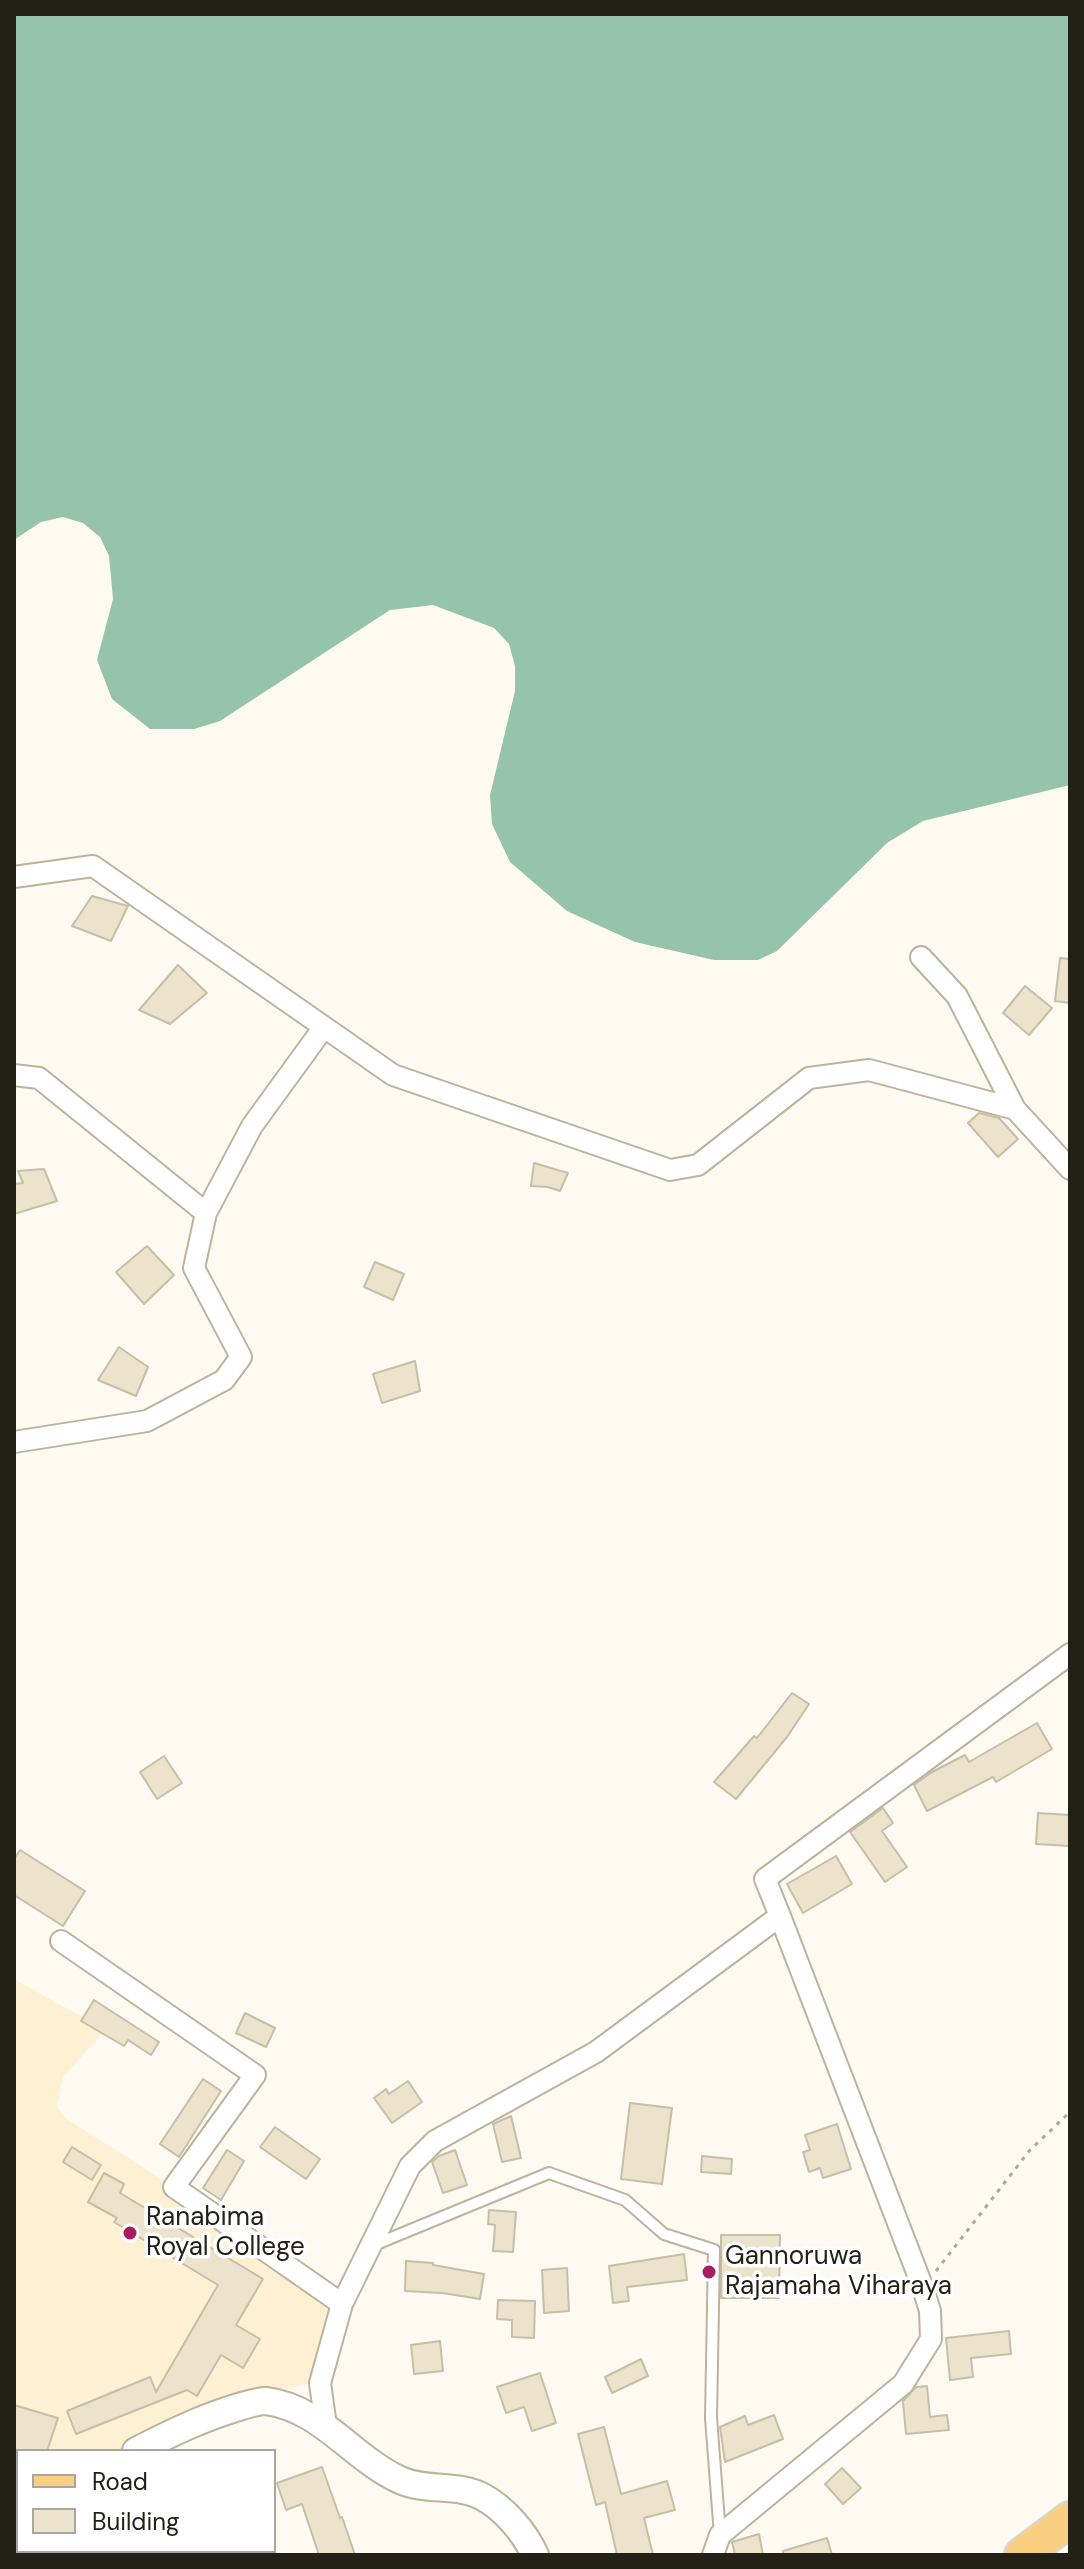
<!DOCTYPE html>
<style>
body{margin:0}
#map{position:relative;width:1084px;height:2569px;overflow:hidden;background:#fefaf1;font-family:"DM Sans",sans-serif}
canvas{display:block}
.frame{position:absolute;inset:0;border:16px solid #232017;pointer-events:none}
.legend{position:absolute;left:16px;top:2449px;width:260px;height:104px;box-sizing:border-box;background:#fff;border:2px solid #a7a6a2;margin:0;padding:10px 14px;list-style:none;font-size:24px;color:#232017}
.legend li{display:flex;align-items:center;gap:16px;height:40px}
.legend b{width:40px;border:2px solid #a7a6a2}
</style>
<div id="map">
<canvas width="1084" height="2569"></canvas>
<div class="frame"></div>
<ul class="legend">
<li><b style="height:10px;background:#facf82"></b>Road</li>
<li><b style="height:22px;background:#ece3cc"></b>Building</li>
</ul>
</div>
<script>
const context = document.querySelector('canvas').getContext('2d');
context.lineJoin = 'round';
function fillPath(path, color) { context.fillStyle = color; context.fill(path, 'evenodd'); }
function strokePath(path, color, width, dash) { context.strokeStyle = color; context.lineWidth = width; context.lineCap = dash ? 'butt' : 'round'; context.setLineDash(dash || []); context.stroke(path); }
function drawText(font, color, halo, rows, align = 'center') {
  context.font = font + ' "DM Sans",sans-serif'; context.lineWidth = 7; context.setLineDash([]); context.textBaseline = 'middle'; context.strokeStyle = halo; context.fillStyle = color; for (const [text, x, y, turn = 0] of rows) {
    context.save(); context.translate(x, y); context.rotate((+turn || 0) * Math.PI / 180); context.textAlign = isNaN(turn) ? turn : align; if (halo) context.strokeText(text, 0, 0); context.fillText(text, 0, 0); context.restore();
  }
}
fillPath(new Path2D(`
 M14 1979 106 2030 63 2077 57 2107 67 2119 334 2289 314 2381 282 2391 223 2402 123 2451H18V2479L14 2480Z`), '#fef1d3');
fillPath(new Path2D(`
 M14 14H1070V785L923 821 887 843 777 951 758 960H714L635 942 567 911 510 862 492 824 490 795 515 691V666L509 644 494 628 433 605 390 610 220 721 194 729H150L112 699 97 660 113 599 109 556 100 537 83 523 63 517 41 522 14 540Z`), '#96c3ac');
const building = new Path2D(`
 M92 896 128 906 111 941 72 926Z
 M1060 958 1070 959V1003L1055 1001Z
 M178 965 207 993 170 1024 139 1010Z
 M1025 986 1052 1008 1029 1035 1003 1013Z
 M979 1113 999 1118 1018 1139 998 1157 968 1123Z
 M534 1163 568 1173 560 1191 548 1187 531 1186Z
 M44 1169 57 1201 14 1214V1184L23 1183 18 1171Z
 M147 1246 174 1275 144 1304 116 1272Z
 M375 1262 404 1274 393 1300 364 1287Z
 M119 1347 148 1367 136 1396 98 1380Z
 M415 1361 420 1391 382 1403 373 1374Z
 M792 1693 809 1704 787 1737 736 1799 714 1782 754 1736 757 1738Z
 M1037 1723 1052 1749 996 1782 993 1777 927 1811 914 1785 932 1772 965 1755 969 1762Z
 M164 1756 182 1783 157 1799 140 1772Z
 M883 1808 893 1823 882 1831 907 1867 885 1882 850 1832Z
 M1038 1813 1070 1815V1846L1036 1844Z
 M20 1850 85 1891 63 1926 14 1895V1859Z
 M836 1856 852 1884 803 1913 787 1884Z
 M94 2000 159 2042 151 2055 128 2040 124 2046 81 2021Z
 M245 2013 275 2028 266 2047 236 2033Z
 M203 2079 221 2091 179 2157 160 2144Z
 M408 2081 422 2102 392 2123 374 2098 386 2089 389 2094Z
 M630 2103 672 2108 662 2184 621 2179Z
 M511 2116 521 2158 502 2162 493 2124Z
 M837 2124 851 2169 823 2178 820 2168 809 2172 803 2152 810 2150 805 2135Z
 M275 2127 320 2159 306 2179 260 2147Z
 M72 2147 101 2165 92 2180 63 2162Z
 M227 2150 244 2161 221 2200 203 2188Z
 M455 2150 467 2185 443 2193 432 2162 439 2156Z
 M702 2156 732 2159 731 2174 701 2172Z
 M104 2173 124 2184 120 2193 263 2279 236 2325 260 2339 243 2368 221 2355 197 2396 187 2390 76 2434 67 2411 150 2377 156 2392 218 2285 114 2222 117 2218 88 2202Z
 M489 2210 516 2212 513 2252 493 2251 495 2225 488 2224Z
 M721 2235H780L779 2298H721Z
 M684 2254 687 2280 627 2287 629 2301 613 2303 609 2266Z
 M406 2261 433 2263V2265L484 2274 480 2299 442 2293 405 2291Z
 M567 2268 569 2311 544 2313 542 2270Z
 M498 2300 535 2301 534 2338 512 2337V2320L497 2319Z
 M1009 2331 1011 2354 971 2358 973 2377 950 2380 946 2338Z
 M440 2341 443 2371 414 2374 411 2345Z
 M641 2359 648 2376 612 2393 605 2377Z
 M540 2373 556 2423 532 2431 524 2407 506 2413 497 2387Z
 M927 2386 930 2417 947 2415 949 2430 906 2434 903 2401 916 2387Z
 M14 2405 58 2418 47 2451H14Z
 M774 2415 783 2439 725 2462 720 2427 745 2416 748 2425Z
 M604 2427 621 2494 667 2481 675 2510 644 2518 653 2555H617L605 2502 596 2505 578 2434Z
 M322 2467 340 2518 342 2517 355 2555H319L302 2504 286 2510 277 2483Z
 M842 2468 861 2488 843 2504 825 2484Z
 M759 2534 763 2555H735L732 2542Z
 M827 2538 832 2555H783V2551Z`);
fillPath(building, '#ece3cc');
strokePath(building, '#c7bea8', 2);
const service = new Path2D(`
 M374 2245 549 2173 625 2200 664 2234 714 2250 711 2418 720 2535`);
const minor = new Path2D(`
 M14 877 93 866 393 1075 670 1170 698 1165 809 1078 869 1070 1015 1109
 M921 957 957 996 1015 1109 1070 1169
 M14 1075 39 1078 206 1213
 M14 1442 147 1421 224 1380 241 1357 194 1268 206 1213 252 1126 324 1027
 M61 1941 255 2075 174 2187 342 2304
 M326 2426 320 2383 342 2304 410 2166 435 2141 596 2052 780 1916 765 1879 1070 1654
 M713 2555 720 2535 903 2384 931 2339 930 2311 923 2288 780 1916`);
const tertiary = new Path2D(`
 M136 2451C171 2433 204 2417 242 2406 249 2404 258 2401 266 2401 321 2408 352 2458 400 2480 426 2492 458 2483 483 2497 505 2509 525 2533 535 2555
 M14 2489H18`);
const primary = new Path2D(`
 M1022 2555 1070 2519`);
strokePath(service, '#bcb39d', 14);
strokePath(minor, '#bcb39d', 24);
strokePath(tertiary, '#bcb39d', 30);
strokePath(primary, '#d7d7d5', 38);
strokePath(new Path2D(`
 M936 2271 1030 2150 1070 2112`), '#aca89f', 3, [4, 6]);
strokePath(service, '#fff', 10);
strokePath(minor, '#fff', 20);
strokePath(tertiary, '#fff', 26);
strokePath(primary, '#facf82', 34);
for (const [x, y, r, color] of [
 [130,2233,8,"#a81d5f"],
 [709,2272,8,"#a81d5f"]
]) { const dot = new Path2D(); dot.arc(x, y, r, 0, 2 * Math.PI); context.fillStyle = color; context.fill(dot); strokePath(dot, '#fff', 3); }
drawText('26px', '#232017', '#fff', [
 ["Ranabima",146,2218],
 ["Royal College",146,2248],
 ["Gannoruwa",725,2257],
 ["Rajamaha Viharaya",725,2287]
], 'left');
</script>
